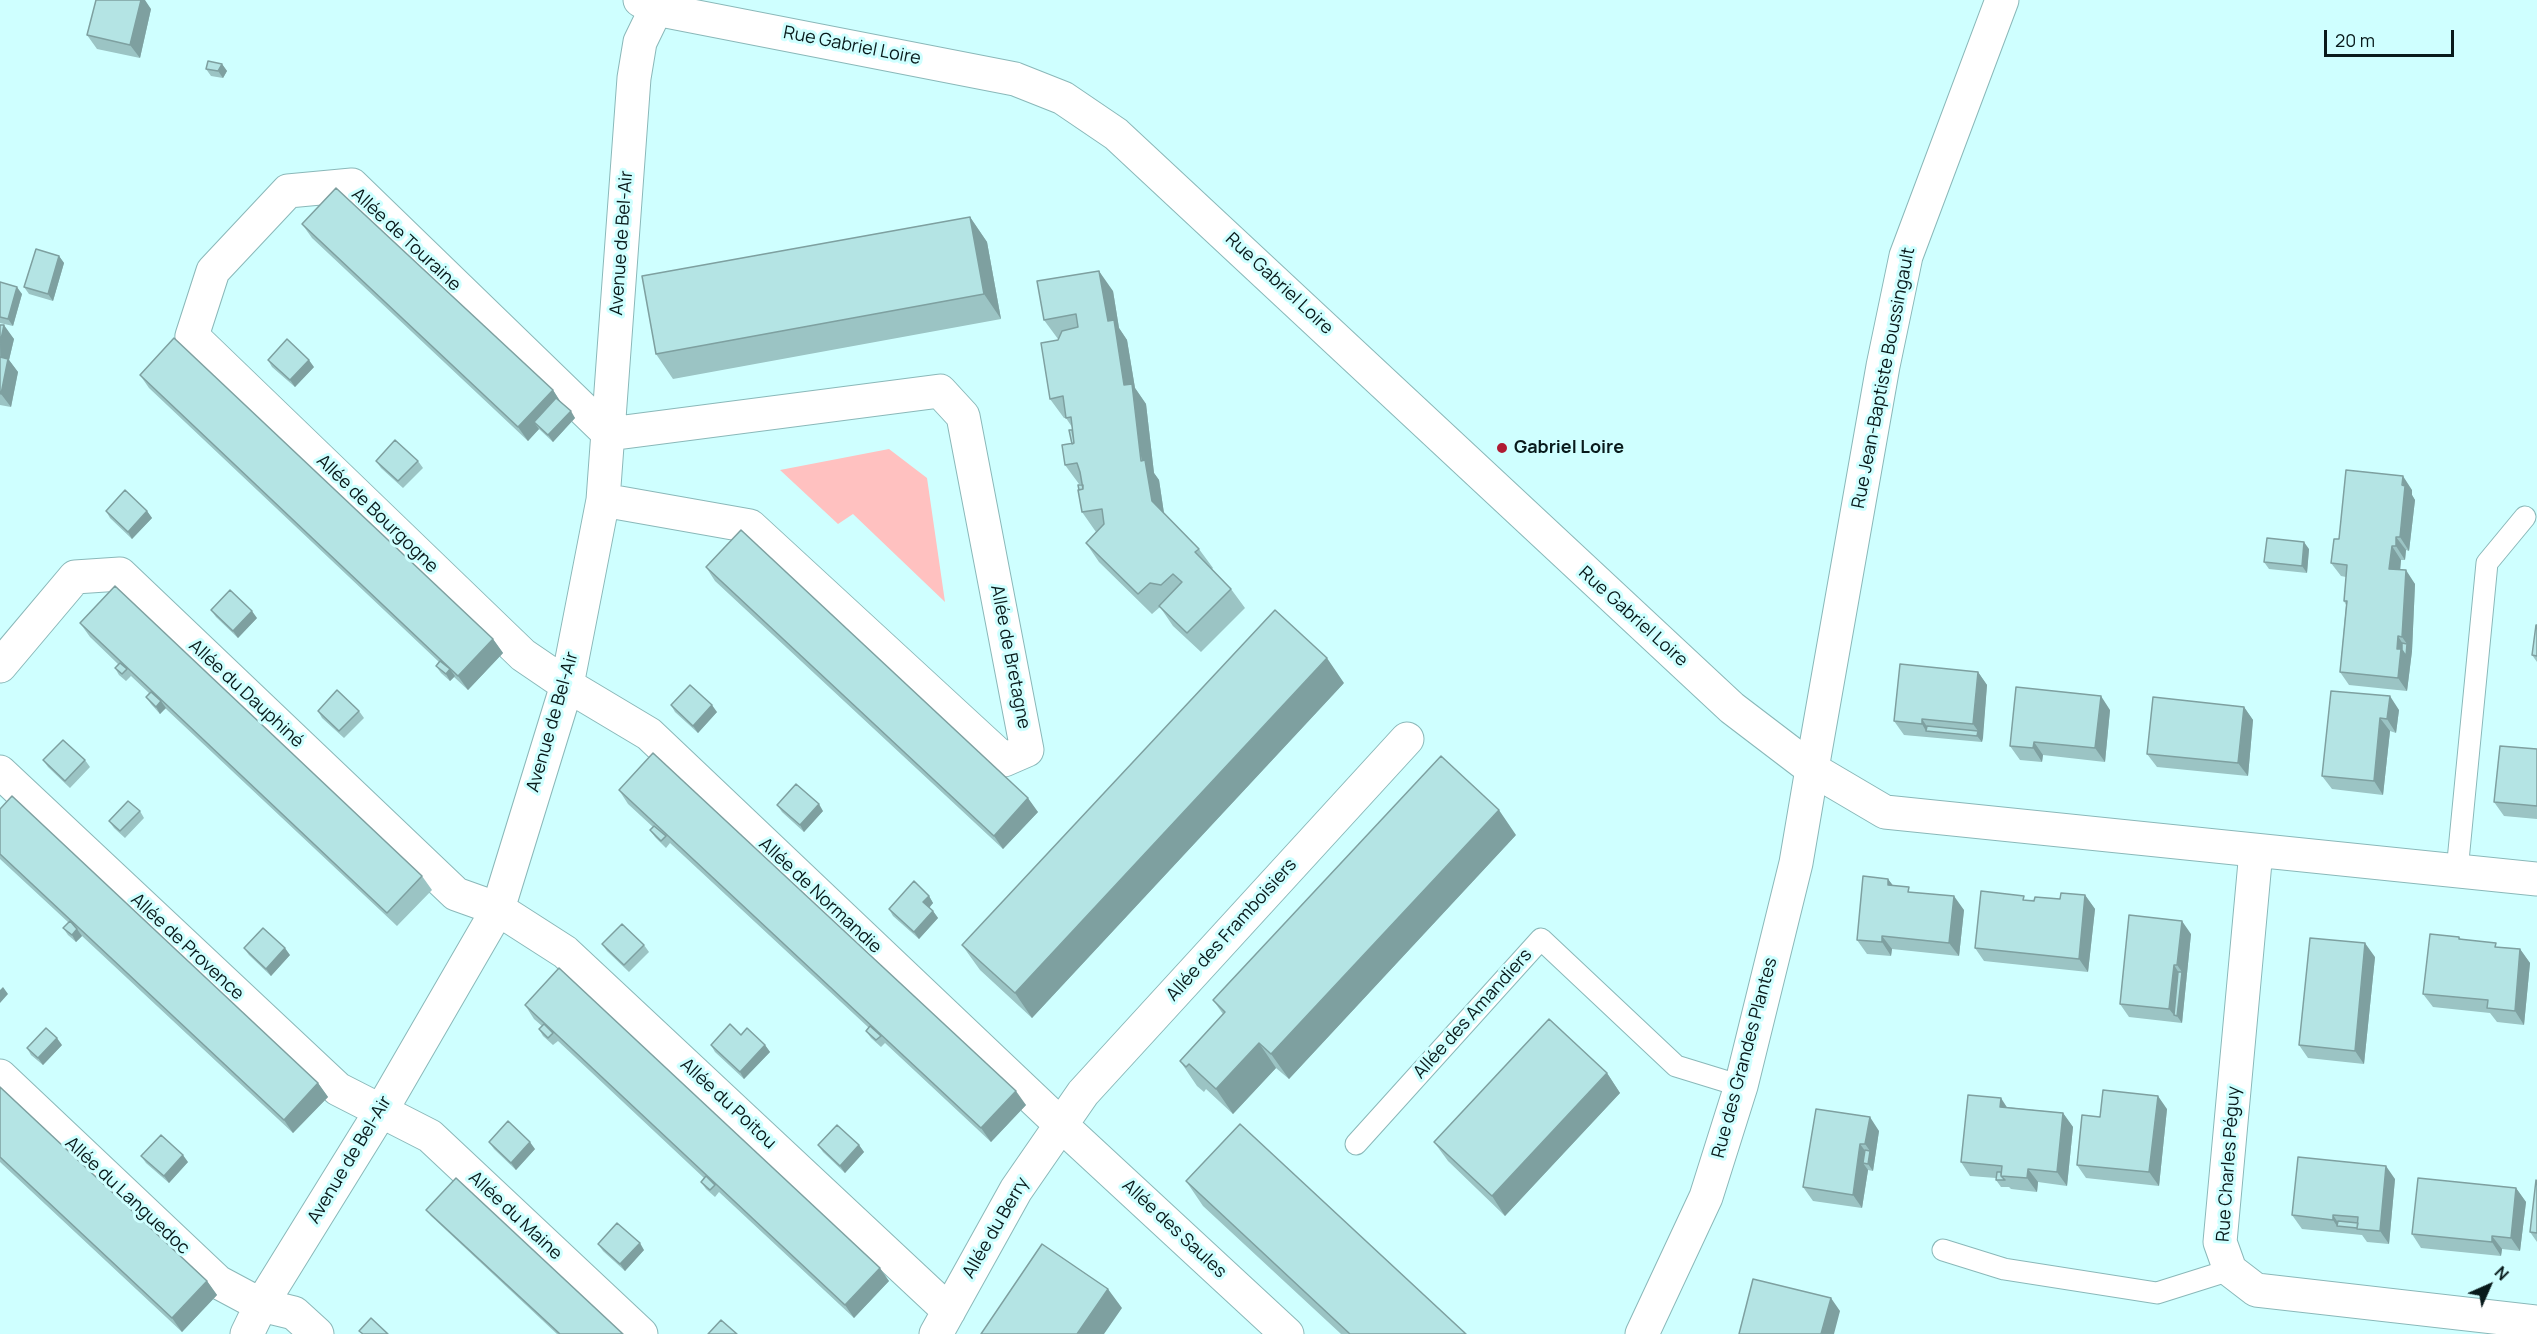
<!DOCTYPE html>
<meta charset="utf-8">
<style>
body{margin:0}
#map{position:relative;width:2537px;height:1334px;overflow:hidden;background:#cfffff;font-family:Manrope,sans-serif}
canvas{display:block}
.north{position:absolute;left:2459px;top:1256px;width:60px;height:60px;-webkit-text-stroke:4px #cfffff;paint-order:stroke;rotate:45deg;font-size:16px;font-weight:700;line-height:24px;text-align:center;color:#081a1b}
.north::after{content:'';display:block;margin:auto;width:21px;height:27px;background:#081a1b;clip-path:polygon(50% 0,100% 100%,50% 72%,0 100%)}
.scale{position:absolute;left:2324px;top:30px;width:130px;height:27px;box-sizing:border-box;border:3px solid #081a1b;border-top:0;padding-left:8px;font-size:18px;line-height:21px;white-space:nowrap;color:#081a1b;-webkit-text-stroke:4px #cfffff;paint-order:stroke}
</style>
<div id="map">
<canvas width="2537" height="1334"></canvas>
<div class="north">N</div>
<div class="scale">20 m</div>
</div>
<script>
const context = document.querySelector('canvas').getContext('2d');
context.lineJoin = 'round';
function fillPath(path, color) { context.fillStyle = color; context.fill(path, 'evenodd'); }
function strokePath(path, color, width, dash) { context.strokeStyle = color; context.lineWidth = width; context.lineCap = dash ? 'butt' : 'round'; context.setLineDash(dash || []); context.stroke(path); }
function drawText(font, color, halo, rows, align = 'center') {
  context.font = font + ' Manrope,sans-serif'; context.lineWidth = 6; context.setLineDash([]); context.textBaseline = 'middle'; context.strokeStyle = halo; context.fillStyle = color; for (const [text, x, y, turn = 0] of rows) {
    context.save(); context.translate(x, y); context.rotate((+turn || 0) * Math.PI / 180); context.textAlign = isNaN(turn) ? turn : align; if (halo) context.strokeText(text, 0, 0); context.fillText(text, 0, 0); context.restore();
  }
}
fillPath(new Path2D(`
 M889 449 927 478 945 602 853 514 838 524 780 470Z`), '#ffc1c0');
const service = new Path2D(`
 M2457 871 2487 563 2525 517
 M1356 1144 1541 939 1676 1066 1741 1086
 M1943 1250 2004 1269 2157 1293 2230 1270`);
const minor = new Path2D(`
 M2002 0 1906 256 1883 366 1812 769 1885 812 2537 879
 M603 500 750 526 1004 760 1027 750 963 416 940 391 609 434 352 185 288 191 213 271 192 336 523 655 567 685 649 734 1060 1124 1287 1334
 M0 666 75 577 120 574 456 894 498 909 565 952 949 1311
 M0 772 338 1089 430 1136 641 1334
 M2256 851 2220 1242 2230 1270 2256 1290 2537 1322
 M0 1076 218 1282 261 1305 294 1313 317 1334
 M247 1334 261 1305 381 1111 498 909 567 685 603 500 634 78 640 42 656 9
 M936 1334 1016 1190 1083 1093 1407 739`);
const tertiary = new Path2D(`
 M640 0 656 9 1015 79 1063 98 1116 134 1732 708 1812 769 1796 863 1741 1086 1706 1197 1642 1334`);
strokePath(service, '#8ab8b9', 23);
strokePath(minor, '#8ab8b9', 35);
strokePath(tertiary, '#8ab8b9', 35);
strokePath(service, '#fff', 21);
strokePath(minor, '#fff', 33);
strokePath(tertiary, '#fff', 33);
fillPath(new Path2D(`
 M151 9 140 58 97 49 87 35Z
 M222 64 227 71 223 78 211 76 206 69Z
 M970 217 987 242 1001 319 673 379 656 354Z
 M302 224 553 390 561 403 575 418 553 442 539 429 528 441 312 238Z
 M59 256 64 263 53 301 29 294 24 287Z
 M0 282 22 294 13 326 0 323Z
 M1113 291 1119 328 1127 340 1135 388 1146 404 1154 473 1159 480 1164 513 1199 549 1213 568 1212 569 1231 589 1245 608 1201 652 1173 626 1160 607 1152 614 1099 562 1086 543 1096 532 1082 512 1079 490 1082 484H1079L1065 465 1072 444V427L1066 418H1064L1050 399 1058 339 1044 320Z
 M0 325 14 339 9 360 18 372 11 407 0 405Z
 M268 360 314 367 295 387 272 367Z
 M140 375 493 639 503 653 468 690 454 677 450 681 441 673 436 666 439 662 149 388Z
 M376 461H418L423 468 403 488 381 468Z
 M2412 490V495L2415 500 2409 551 2406 550 2405 560H2401L2400 570 2415 584 2412 651 2407 691 2349 685 2340 672 2346 605 2344 601 2346 577 2341 576 2331 563 2339 539Z
 M106 511H147L152 518 132 539 110 518Z
 M2309 549 2307 573 2269 569 2264 562Z
 M706 567 1038 812 1003 849 715 581Z
 M211 610 257 618 238 638 216 617Z
 M80 623 422 876 432 890 397 926 165 708 160 714 151 704 146 697 149 693 131 676 126 681 119 675 115 668 118 664 90 637Z
 M2537 625V662L2532 655Z
 M1978 672 1987 685 1982 742 1904 735 1894 721Z
 M1344 683 1032 1018 980 970 962 945Z
 M2331 691 2399 710 2396 733 2390 731 2383 795 2332 789 2322 776Z
 M671 705 717 712 698 733 675 712Z
 M2244 707 2253 720 2248 776 2157 767 2147 754Z
 M2110 710 2105 762 2043 755 2042 762 2020 760 2010 746Z
 M318 711H359L364 718 344 738 322 718Z
 M2537 749V819L2504 816 2494 802Z
 M43 760H85L90 767 70 788 48 767Z
 M619 790 1026 1105 991 1142 885 1043 881 1047 871 1038 866 1031 869 1028 670 843 666 848 655 837 650 830 653 827 628 804Z
 M777 805 823 811 804 832 782 812Z
 M0 809 318 1083 328 1097 293 1133 82 936 76 942 68 935 63 928 69 923 0 859Z
 M140 811 144 818 125 838 114 828 109 821Z
 M1516 835 1289 1079 1276 1068 1233 1114 1206 1089 1204 1092 1197 1086 1180 1061 1223 1014 1213 1000Z
 M1888 879 1893 886 1964 910 1959 956 1892 949 1891 956 1867 954 1857 940Z
 M2085 895 2095 909 2088 972 1984 961 1975 948 2027 900 2060 899Z
 M929 896 933 903 929 908 933 911 938 918 919 939 893 916 889 909Z
 M2191 934 2182 1023 2129 1017 2120 1004Z
 M2459 937 2462 940 2498 947 2520 949 2530 963 2524 1025 2497 1022 2490 1013 2433 1007 2423 994Z
 M602 944 644 945 649 952 629 972 607 951Z
 M244 948 290 955 271 976 249 955Z
 M2375 957 2364 1064 2308 1058 2299 1045Z
 M525 1005 889 1281 854 1318 719 1192 715 1197 706 1189 701 1182 704 1178 558 1041 553 1045 543 1036 539 1029 542 1026 534 1019Z
 M62 1045 43 1065 31 1055 27 1048Z
 M711 1045H765L770 1052 744 1079 715 1052Z
 M1607 1073 1620 1093 1505 1216 1448 1161 1434 1142Z
 M0 1087 207 1281 217 1295 182 1332 0 1162Z
 M2007 1107 2063 1113 2073 1127 2067 1186 2038 1182 2037 1192 2011 1189 2009 1187H2001L1996 1180V1178L1970 1176 1961 1162Z
 M1816 1109 1879 1131 1873 1171 1868 1170 1862 1208 1813 1201 1803 1187Z
 M2167 1109 2159 1186 2086 1178 2077 1165 2100 1117Z
 M489 1142 535 1149 516 1170 494 1149Z
 M818 1145H859L864 1152 845 1173 823 1152Z
 M141 1156 188 1162 169 1183 146 1163Z
 M2395 1179 2389 1244 2367 1242 2362 1235 2302 1229 2292 1215Z
 M1186 1181 1466 1334H1341L1203 1206Z
 M2537 1181V1242L2530 1232Z
 M2516 1188 2526 1202 2520 1251 2502 1249 2501 1256 2421 1248 2412 1234Z
 M426 1210 623 1334H557L431 1216Z
 M598 1244 644 1250 625 1271 603 1251Z`), '#9bc4c4');
fillPath(new Path2D(`
 M141 0H145L151 9 140 58 130 45Z
 M222 64 227 71 223 78 218 71Z
 M970 217 987 242 1001 319 984 294Z
 M59 256 64 263 53 301 48 294Z
 M1099 271 1113 291 1119 328 1127 340 1135 388 1146 404 1154 473 1159 480 1165 520 1152 501 1108 321Z
 M17 287 22 294 13 326 8 319Z
 M4 325 14 339 9 360 18 372 11 407 1 394 0 344Z
 M309 360 314 367 295 387 290 380Z
 M553 390 562 404 534 422 539 429 528 441 518 427Z
 M571 411 575 418 553 442 548 435Z
 M2403 476 2412 490V495L2415 500 2409 551 2400 537Z
 M147 511 152 518 132 539 128 532Z
 M2396 537 2406 550 2405 560 2396 546Z
 M2304 542 2309 549 2307 573 2302 566Z
 M2392 546 2401 560 2399 582 2389 569Z
 M2406 570 2415 584 2412 651 2402 637Z
 M252 611 257 618 238 638 233 631Z
 M2398 636 2406 649 2407 644 2412 651 2407 691 2398 678 2397 649Z
 M493 639 503 653 468 690 458 676Z
 M1327 658 1344 683 1032 1018 1015 993Z
 M450 669 455 676 450 681 446 674Z
 M1978 672 1987 685 1983 738 1973 724Z
 M2101 696 2110 710 2105 762 2095 748Z
 M2390 696 2399 710 2396 733 2387 719Z
 M161 701 166 708 160 714 156 707Z
 M712 705 717 712 698 733 693 726Z
 M2244 707 2253 720 2248 776 2238 763Z
 M2380 718 2390 731 2383 795 2374 781Z
 M1922 719 1930 731H1926L1922 724Z
 M1978 731 1983 738 1982 742 1977 736Z
 M2034 742 2043 755 2042 762 2033 748Z
 M1028 798 1038 812 1003 849 994 836Z
 M819 804 823 811 804 832 800 825Z
 M1499 810 1516 835 1289 1079 1271 1054Z
 M1888 879 1898 892 1888 885Z
 M2085 895 2095 909 2088 972 2079 959Z
 M929 896 933 903 928 909 923 902Z
 M1954 896 1964 910 1959 956 1949 943Z
 M933 911 938 918 919 939 914 932Z
 M2182 921 2191 934 2182 1023 2177 1016 2174 1015 2169 1009 2174 965 2181 976 2182 972 2177 965Z
 M77 929 82 936 76 942 72 935Z
 M1882 936 1892 949 1891 956 1882 942Z
 M2365 943 2375 957 2364 1064 2355 1051Z
 M285 948 290 955 271 976 266 969Z
 M2520 949 2530 963 2524 1025 2515 1011Z
 M3 987 8 994 0 1003V990Z
 M57 1038 62 1045 43 1065 38 1058Z
 M1259 1043 1276 1068 1233 1114 1216 1089Z
 M765 1045 770 1052 744 1079 740 1072Z
 M1607 1073 1620 1093 1505 1216 1492 1196Z
 M318 1083 328 1097 293 1133 284 1120Z
 M1016 1091 1026 1105 991 1142 981 1128Z
 M2158 1096 2167 1109 2159 1186 2149 1172Z
 M2001 1098 2010 1112 2000 1107Z
 M2063 1113 2073 1127 2067 1186 2057 1172Z
 M1870 1117 1879 1131 1873 1171 1868 1164 1863 1163 1868 1170 1862 1208 1853 1195 1860 1144 1869 1156 1870 1151 1865 1144Z
 M530 1142 535 1149 516 1170 511 1163Z
 M859 1145 864 1152 845 1173 840 1166Z
 M183 1155 188 1162 169 1183 164 1176Z
 M2386 1166 2395 1179 2389 1244 2380 1231Z
 M2028 1169 2038 1182 2037 1192 2027 1178Z
 M2516 1188 2526 1202 2520 1251 2511 1238Z
 M2333 1215 2341 1227 2337 1226 2333 1220Z
 M2492 1236 2502 1249 2501 1256 2492 1242Z
 M640 1243 644 1250 625 1271 620 1264Z
 M880 1268 889 1281 854 1318 845 1305Z
 M207 1281 217 1295 182 1332 172 1318Z
 M1108 1289 1122 1308 1104 1334H1077Z
 M1831 1298 1840 1311 1834 1334H1821Z`), '#7ea0a0');
const building = new Path2D(`
 M96 0H141L130 45 87 35Z
 M208 61 222 64 218 71 206 69Z
 M336 188 553 390 518 427 302 224Z
 M970 217 984 294 656 354 642 276Z
 M36 249 59 256 48 294 24 287Z
 M1099 271 1108 321 1114 320 1124 385 1132 384 1141 461 1145 460 1152 501 1199 549 1195 552 1231 589 1187 633 1159 606 1182 582 1173 574 1161 585 1150 583 1138 594 1086 543 1104 524 1102 509 1082 512 1078 490 1083 489 1080 472 1077 463 1065 465 1062 445 1074 443 1071 417 1066 418 1063 396 1050 399 1041 343 1058 340 1062 331 1078 327 1076 314 1044 320 1037 281Z
 M0 282 17 287 8 319 0 317Z
 M0 325H4L0 344Z
 M174 338 493 639 458 676 140 375Z
 M287 339 309 360 290 380 268 360Z
 M0 357 8 359 1 394 0 393Z
 M556 398 571 411 548 435 534 422Z
 M1069 430H1072L1074 443 1072 444Z
 M395 440 418 461 398 481 376 461Z
 M2346 470 2403 476 2402 485 2405 486 2400 537H2396V546H2392L2389 569 2406 570 2402 637 2398 636 2397 649H2401L2398 678 2340 672 2347 601H2344L2347 565 2331 563 2334 539H2339Z
 M1078 485H1083V489L1079 490Z
 M125 490 147 511 128 532 106 511Z
 M741 530 1028 798 994 836 706 567Z
 M2267 538 2304 542 2302 566 2264 562Z
 M115 586 422 876 387 913 80 623Z
 M230 590 252 611 233 631 211 610Z
 M1275 610 1327 658 1015 993 962 945Z
 M2536 625H2537V656L2532 655Z
 M2402 643 2407 644 2406 656 2402 650Z
 M440 661 450 669 446 674 436 666Z
 M120 663 127 669 122 674 115 668Z
 M1900 664 1978 672 1973 724 1922 719V724L1894 721Z
 M690 685 712 705 693 726 671 705Z
 M2016 687 2101 696 2095 748 2034 742 2033 748 2010 746Z
 M337 690 359 711 339 731 318 711Z
 M2331 691 2390 696 2387 719 2380 718 2374 781 2322 776Z
 M151 692 161 701 156 707 146 697Z
 M2153 697 2244 707 2238 763 2147 754Z
 M1927 726 1978 731 1977 736 1926 731Z
 M63 740 85 760 65 781 43 760Z
 M2500 746 2537 749V806L2494 802Z
 M653 753 1016 1091 981 1128 619 790Z
 M1441 756 1499 810 1271 1054 1259 1043 1216 1089 1189 1064 1186 1067 1180 1061 1225 1012 1213 1000Z
 M796 784 819 804 800 825 777 805Z
 M12 796 318 1083 284 1120 0 854V809Z
 M128 801 140 811 120 831 109 821Z
 M654 826 666 836 661 841 650 830Z
 M1863 876 1888 879V885L1909 887 1908 892 1954 896 1949 943 1882 936V942L1857 940Z
 M914 881 929 896 923 902 933 911 914 932 889 909Z
 M1981 891 2024 896 2023 900 2034 901 2035 897 2060 899 2061 893 2085 895 2079 959 1975 948Z
 M2129 915 2182 921 2177 965H2174L2169 1009 2120 1004Z
 M70 921 77 929 72 935 63 928Z
 M622 924 644 945 624 965 602 944Z
 M263 928 285 948 266 969 244 948Z
 M2430 934 2459 937V939L2496 943 2495 947 2520 949 2515 1011 2487 1008 2488 1000 2423 994Z
 M2310 938 2365 943 2355 1051 2299 1045Z
 M559 968 880 1268 845 1305 525 1005Z
 M2178 972H2182L2177 1016 2174 1015Z
 M1549 1019 1607 1073 1492 1196 1434 1142Z
 M544 1024 553 1033 548 1038 539 1029Z
 M730 1024 741 1035 747 1028 765 1045 740 1072 711 1045Z
 M870 1026 881 1036 876 1040 866 1031Z
 M46 1028 57 1038 38 1058 27 1048Z
 M0 1087 207 1281 172 1318 0 1157Z
 M2103 1090 2158 1096 2149 1172 2077 1165 2082 1115 2100 1117Z
 M1968 1095 2001 1098 2000 1107 2063 1113 2057 1172 2028 1169 2027 1178 2001 1176 2002 1166 1961 1162Z
 M1816 1109 1870 1117 1865 1144H1860L1853 1195 1803 1187Z
 M508 1121 530 1142 511 1163 489 1142Z
 M1240 1124 1466 1334H1350L1186 1181Z
 M837 1125 859 1145 840 1166 818 1145Z
 M161 1135 183 1155 164 1176 141 1156Z
 M1865 1150 1870 1151 1868 1164 1863 1163Z
 M2298 1157 2386 1166 2380 1231 2357 1229 2358 1217 2333 1215V1220L2292 1215Z
 M1997 1172H2001V1176L2005 1180H1996Z
 M706 1176 715 1185 710 1190 701 1182Z
 M456 1178 623 1334H560L426 1210Z
 M2418 1178 2516 1188 2511 1238 2492 1236V1242L2412 1234Z
 M2536 1180 2537 1181V1233L2530 1232Z
 M2338 1221 2358 1223 2357 1228 2337 1226Z
 M617 1223 640 1243 620 1264 598 1244Z
 M1042 1244 1108 1289 1077 1334H981Z
 M1753 1279 1831 1298 1821 1334H1739Z
 M371 1318 388 1334H363L359 1331Z
 M721 1320 737 1334H708Z`);
fillPath(building, '#b4e4e4');
strokePath(building, '#7ea0a0', 1.5);
for (const [x, y, r, color] of [
 [1502,448,6,"#af1b33"]
]) { const dot = new Path2D(); dot.arc(x, y, r, 0, 2 * Math.PI); context.fillStyle = color; context.fill(dot); strokePath(dot, '#cfffff', 2); }
drawText('18px', '#081a1b', '#cfffff', [
 ["Rue Gabriel Loire",852,46,11],
 ["Allée de Touraine",406,240,43],
 ["Avenue de Bel-Air",622,243,-86],
 ["Rue Gabriel Loire",1279,284,43],
 ["Rue Jean-Baptiste Boussingault",1884,378,-79],
 ["Allée de Bourgogne",377,514,44],
 ["Rue Gabriel Loire",1633,617,42],
 ["Allée de Bretagne",1010,657,79],
 ["Allée du Dauphiné",246,694,43],
 ["Avenue de Bel-Air",553,722,-74],
 ["Allée de Normandie",820,896,43],
 ["Allée des Framboisiers",1232,930,-48],
 ["Allée de Provence",187,947,43],
 ["Allée des Amandiers",1473,1014,-48],
 ["Rue des Grandes Plantes",1745,1058,-75],
 ["Allée du Poitou",728,1104,43],
 ["Avenue de Bel-Air",350,1160,-59],
 ["Rue Charles Péguy",2229,1164,-86],
 ["Allée du Languedoc",127,1196,43],
 ["Allée du Maine",515,1216,43],
 ["Allée du Berry",996,1228,-60],
 ["Allée des Saules",1174,1229,43]
]);
drawText('bold 18px', '#081a1b', '#cfffff', [
 ["Gabriel Loire",1514,448]
], 'left');
</script>
